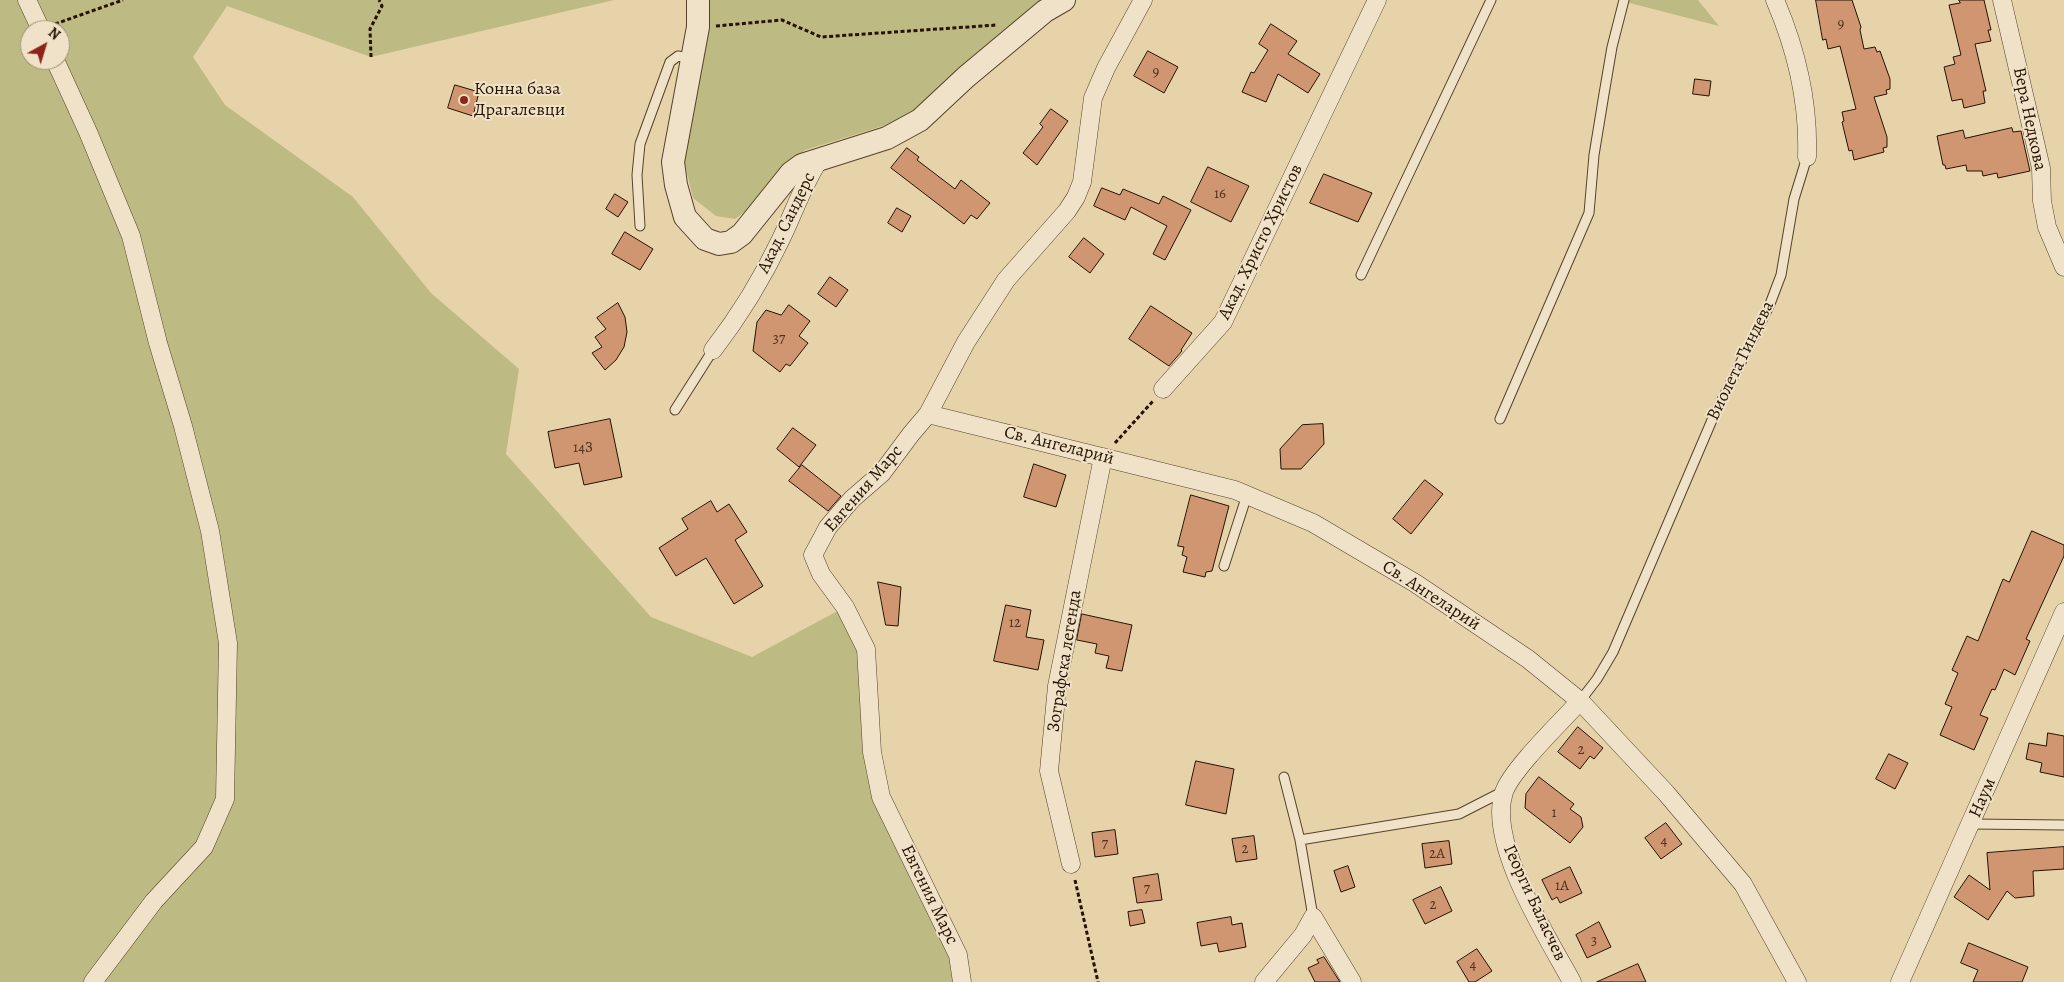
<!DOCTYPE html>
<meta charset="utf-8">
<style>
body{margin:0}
#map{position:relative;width:2064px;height:982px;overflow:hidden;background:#e6d3aa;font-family:Alegreya,serif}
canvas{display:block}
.north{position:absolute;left:20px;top:20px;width:50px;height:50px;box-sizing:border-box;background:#efe2c8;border:1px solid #9f8f78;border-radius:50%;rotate:39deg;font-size:14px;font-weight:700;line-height:20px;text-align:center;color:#261200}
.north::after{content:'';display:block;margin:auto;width:18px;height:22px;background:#8f2418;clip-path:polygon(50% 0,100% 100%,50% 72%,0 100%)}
</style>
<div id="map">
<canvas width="2064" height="982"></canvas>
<div class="north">N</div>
</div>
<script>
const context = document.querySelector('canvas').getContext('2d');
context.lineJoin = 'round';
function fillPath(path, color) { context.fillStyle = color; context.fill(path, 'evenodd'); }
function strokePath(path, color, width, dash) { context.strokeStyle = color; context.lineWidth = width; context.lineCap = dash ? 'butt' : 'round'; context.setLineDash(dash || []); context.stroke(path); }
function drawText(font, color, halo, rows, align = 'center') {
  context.font = font + ' Alegreya,serif'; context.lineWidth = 4; context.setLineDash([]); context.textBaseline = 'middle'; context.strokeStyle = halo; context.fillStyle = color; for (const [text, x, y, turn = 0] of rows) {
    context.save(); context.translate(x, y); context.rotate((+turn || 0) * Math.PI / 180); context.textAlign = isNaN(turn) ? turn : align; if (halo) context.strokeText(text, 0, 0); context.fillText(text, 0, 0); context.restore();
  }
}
fillPath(new Path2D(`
 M0 0H614L371 57 227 6 193 57 225 105 353 197 431 293 519 369 506 454 651 617 752 657 845 607 866 649 872 752 962 982H0ZM30 30H60V60H30Z
 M708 0H1041L909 118 805 150 780 173 754 205 735 219 716 216 693 198 684 161Z
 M1618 0H1698L1719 26Z`), '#bdba83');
const building = new Path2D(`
 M1816 0H1852L1861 27 1860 30 1864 49 1875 47 1877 52 1880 51 1890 79V89L1886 90 1887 94 1874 97 1887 137V147L1883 148 1884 152 1854 160 1852 150 1849 151 1842 122 1844 121 1842 112 1856 109 1840 46 1828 49 1826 39 1823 40Z
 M1959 0H1984L1991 30H1988L1991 41 1975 44 1986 91H1983L1985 103 1964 108 1962 99 1952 101 1944 67 1955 64 1953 57 1961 55 1949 5 1960 3Z
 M1271 24 1297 41 1288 54 1320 74 1308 93 1278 74 1266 102 1242 92 1251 72 1254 73 1268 50 1259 44Z
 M1148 51 1178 67 1164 93 1134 76Z
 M1695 79 1711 81 1709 96 1693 94Z
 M455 85 479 92 473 116 448 108Z
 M1051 109 1068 121 1037 165 1023 153 1043 127 1040 124Z
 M2012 128 2013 132 2021 131 2030 171 1998 178 1997 173 1983 176 1982 171H1967L1966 165 1946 169 1945 165H1943L1937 136 1963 130 1965 138Z
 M907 148 919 157 917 160 955 189 961 180 990 203 977 219 971 215 964 224 891 168Z
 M1208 167 1249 186 1231 222 1191 202Z
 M1324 174 1372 193 1358 222 1310 203Z
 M1102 188 1120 195 1123 189 1159 204 1163 196 1191 210 1165 260 1153 254 1167 226 1131 207 1125 220 1094 206Z
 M615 194 628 202 618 217 606 209Z
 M897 208 911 216 902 232 888 223Z
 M625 232 653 249 640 270 612 254Z
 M1084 238 1104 254 1090 273 1069 257Z
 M830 277 848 290 836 307 818 294Z
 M618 303 625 317 627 332 624 347 616 360 605 370 592 353 602 347 595 337 606 329 597 318Z
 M789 305 810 321 799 336 808 343 790 366 786 364 780 372 753 351 757 322 766 310 781 315Z
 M1151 306 1192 333 1181 350 1182 351 1169 366 1129 339Z
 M610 419 622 477 584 485 579 463 555 468 548 432Z
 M1323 424 1324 444 1301 469H1281L1280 449 1302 425Z
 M793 428 816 445 799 467 777 449Z
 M1034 464 1066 475 1056 507 1024 497Z
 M802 465 841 496 828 511 789 481Z
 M1425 480 1443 494 1411 534 1393 519Z
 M1191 495 1229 506 1212 571 1206 572 1205 577 1183 572 1187 557 1182 555 1184 547 1178 546Z
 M711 501 717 512 729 504 747 532 735 540 763 586 734 604 706 558 676 576 659 548 688 529 682 519Z
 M2032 531 2064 545V556L2026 639 2030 641 2015 675 2004 669 1995 690 1992 689 1980 715 1988 718 1974 750 1940 735 1952 707 1945 704 1958 673 1952 670 1967 636 1978 641 2003 579 2009 582Z
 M878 582 901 587 898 626 886 625Z
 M1006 605 1031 610 1026 637 1044 640 1038 670 994 661Z
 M1082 614 1132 625 1122 671 1106 668 1109 656 1095 653 1097 644 1077 640Z
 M1578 727 1603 748 1594 759 1590 756 1580 769 1558 752Z
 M2048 733 2064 736V777L2040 772 2042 763 2026 759 2029 743 2046 746Z
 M1889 754 1908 763 1895 789 1876 779Z
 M1196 761 1234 769 1226 814 1186 805Z
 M1539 777 1574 804 1570 809 1581 817 1583 827 1570 843 1525 808 1526 794Z
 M1666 823 1682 844 1661 859 1645 838Z
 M1115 830 1118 854 1095 857 1092 833Z
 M1254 836 1257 859 1236 862 1232 839Z
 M1449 841 1452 864 1425 868 1422 844Z
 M2064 847V869L2033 871 2034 896 2015 898 2007 891 1988 920 1954 897 1969 875 1990 890 1987 853Z
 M1348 866 1355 887 1341 892 1334 871Z
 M1570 867 1582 893 1560 903 1557 897 1552 900 1542 880Z
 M1158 874 1162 900 1137 903 1133 878Z
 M1441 887 1452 911 1425 924 1413 900Z
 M1142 910 1145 923 1130 926 1128 912Z
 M1231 917 1232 925 1242 923 1246 947 1219 952 1217 943 1201 946 1197 923Z
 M1599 922 1611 947 1587 958 1576 935Z
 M1969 943 2028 967 2022 982H1973L1978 970 1961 963Z
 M1477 949 1492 971 1475 982H1469L1457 962Z
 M1324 957 1340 982H1315L1308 968 1319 963 1317 960Z
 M1638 964 1646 982H1597Z`);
fillPath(building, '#cf9671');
strokePath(building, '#261200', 1);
const service = new Path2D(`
 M640 226 637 175 640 144 670 62 678 56 692 59
 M1361 275 1491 0
 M675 410 713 350
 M1500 419 1589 213 1594 155 1604 94 1612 47 1624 0
 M1224 566 1247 495
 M1580 701 1597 679 1613 652 1712 420 1770 304 1781 275 1794 199 1807 157
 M1284 777 1300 840 1313 917
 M1972 824 2064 825
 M1300 840 1459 814 1504 791`);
const minor = new Path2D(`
 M27 0 41 30
 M1775 0C1797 51 1809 101 1807 157
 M2002 0 2041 168 2042 201 2047 227 2064 267
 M55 60 88 132 131 236 158 343 183 426 210 531 228 643 225 799 204 847 154 901 93 982
 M713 350C740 315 762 279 781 239 794 212 803 185 819 160
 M1163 389 1223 322 1377 0
 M928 414 1235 490 1313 523 1415 583 1528 659 1580 701 1666 793 1743 884 1797 982
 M1071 864 1049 771 1057 686 1103 457
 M962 982 958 955 881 797 872 752 866 649 845 607 821 574 813 555 828 527 852 499 882 473 911 434 928 414 966 342 1006 280 1067 211 1076 197 1082 182 1093 98 1106 68 1143 0
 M1264 982 1303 935 1313 917 1352 982
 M1572 982C1547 936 1487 843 1504 792 1512 769 1562 721 1580 701
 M1900 982 2064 612`);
const tertiary = new Path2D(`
 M698 0V27L673 162 676 185 685 217 705 239 719 244 731 242 742 234 791 173 802 165 887 138 920 120 966 77 1045 11 1064 0`);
strokePath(service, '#56422a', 11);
strokePath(minor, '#56422a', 19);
strokePath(tertiary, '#56422a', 24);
strokePath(new Path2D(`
 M55 24 123 0
 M716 26 782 20 821 37 997 25
 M371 57 370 29 382 6 379 0
 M1115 443 1153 401
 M1075 880 1098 982`), '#261200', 3, [4, 2.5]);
strokePath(service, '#efe2c8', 9);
strokePath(minor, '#efe2c8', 18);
strokePath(tertiary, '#efe2c8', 22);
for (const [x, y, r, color] of [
 [464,100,5,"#8f2418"]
]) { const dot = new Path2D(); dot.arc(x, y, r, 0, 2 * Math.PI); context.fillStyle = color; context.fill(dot); strokePath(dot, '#efe2c8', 2); }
drawText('15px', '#50331c', null, [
 ["9",1841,24],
 ["9",1156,72],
 ["16",1220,194],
 ["37",779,339],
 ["14З",583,448],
 ["12",1015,623],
 ["2",1581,750],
 ["1",1554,813],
 ["4",1664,841],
 ["7",1105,844],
 ["2",1245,849],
 ["2А",1437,854],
 ["1А",1562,886],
 ["7",1147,889],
 ["2",1433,905],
 ["3",1594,941],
 ["4",1473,965]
]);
drawText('18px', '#261200', '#efe2c8', [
 ["Конна база",474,90],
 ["Драгалевци",474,111]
], 'left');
drawText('18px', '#261200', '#efe2c8', [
 ["Вера Недкова",2029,119,78],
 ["Акад. Сандерс",787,223,-64],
 ["Акад. Христо Христов",1261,242,-64],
 ["Виолета Гиндева",1741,361,-64],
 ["Св. Ангеларий",1059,446,14],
 ["Евгения Марс",864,489,-49],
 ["Св. Ангеларий",1431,596,33],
 ["Зографска легенда",1065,661,-81],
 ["Наум",1983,798,-66],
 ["Евгения Марс",929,895,64],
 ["Георги Баласчев",1534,903,65]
]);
</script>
